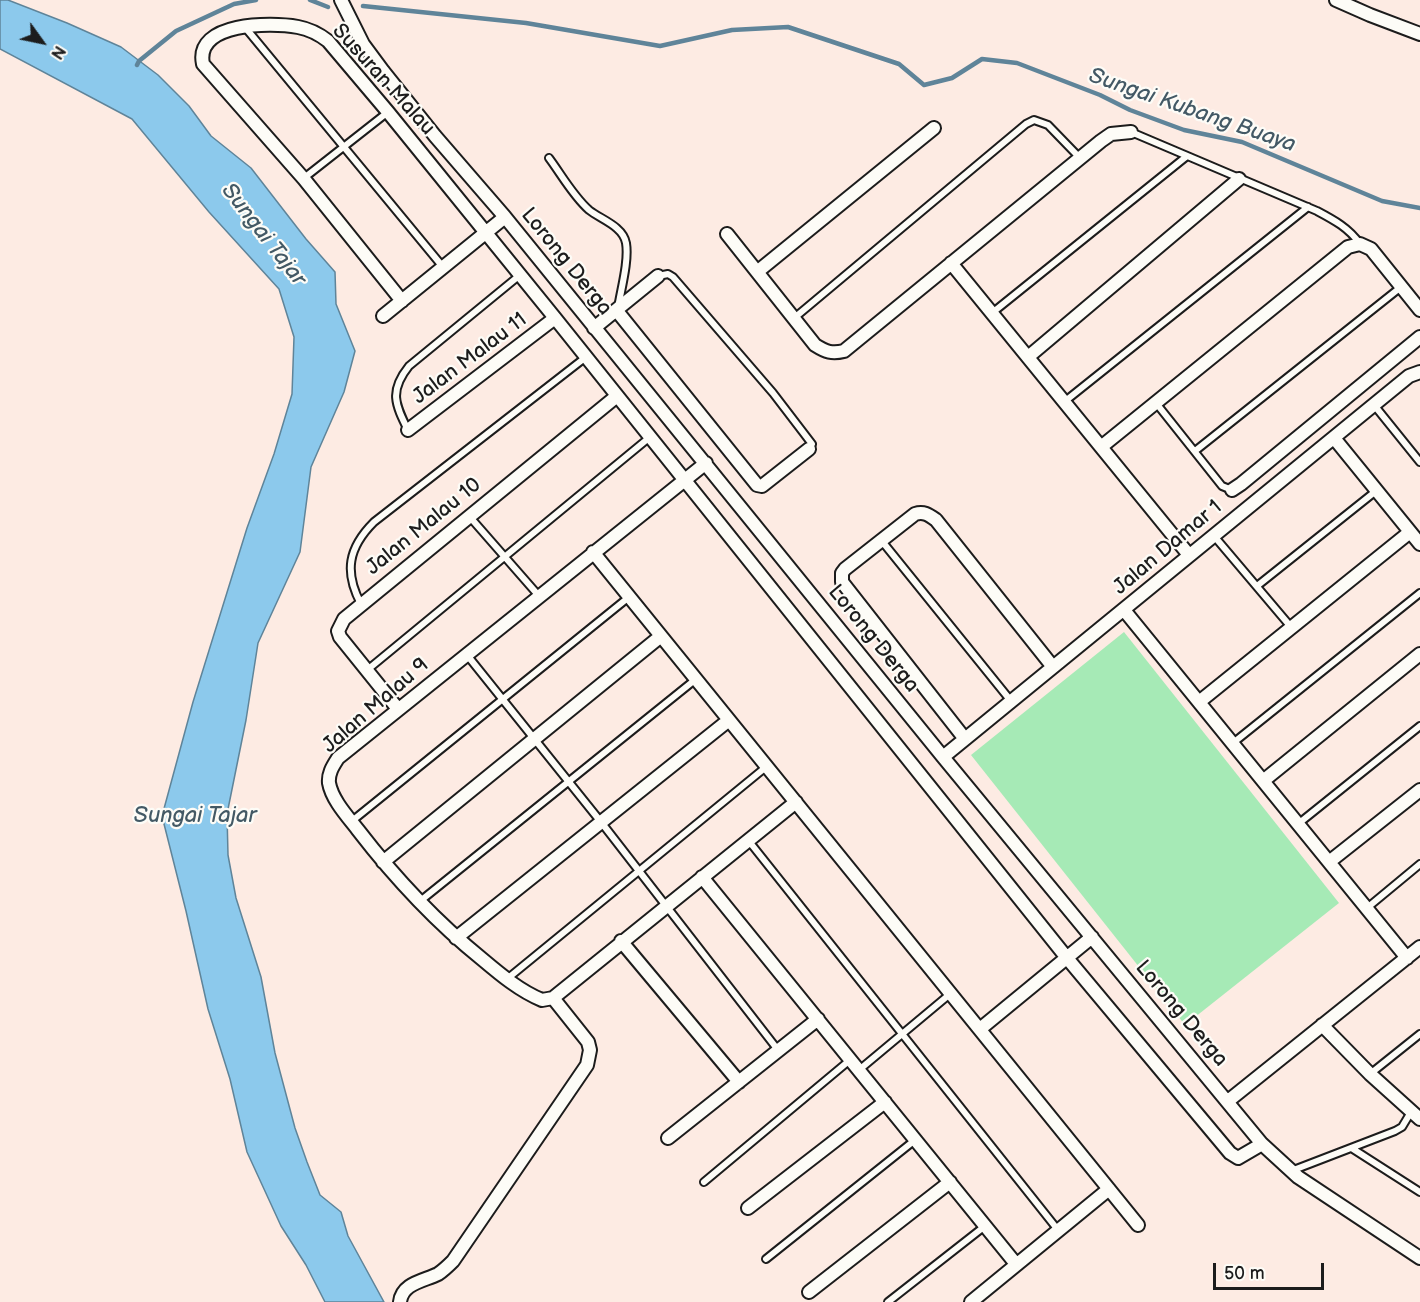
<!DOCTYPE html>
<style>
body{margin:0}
#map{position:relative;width:1420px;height:1302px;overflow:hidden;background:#fdebe3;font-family:"Balsamiq Sans",sans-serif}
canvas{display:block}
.north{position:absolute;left:12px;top:12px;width:60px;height:60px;-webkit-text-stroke:4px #fdfcf7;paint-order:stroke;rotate:123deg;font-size:16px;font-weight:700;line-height:24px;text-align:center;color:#1c1c1c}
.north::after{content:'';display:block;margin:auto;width:21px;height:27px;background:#1c1c1c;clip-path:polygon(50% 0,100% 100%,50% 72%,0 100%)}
.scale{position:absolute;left:1213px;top:1263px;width:111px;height:27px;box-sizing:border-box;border:3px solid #1c1c1c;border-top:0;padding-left:8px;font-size:18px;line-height:21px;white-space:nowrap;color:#1c1c1c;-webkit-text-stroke:4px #fdfcf7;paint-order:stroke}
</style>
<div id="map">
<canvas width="1420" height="1302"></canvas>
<div class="north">N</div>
<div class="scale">50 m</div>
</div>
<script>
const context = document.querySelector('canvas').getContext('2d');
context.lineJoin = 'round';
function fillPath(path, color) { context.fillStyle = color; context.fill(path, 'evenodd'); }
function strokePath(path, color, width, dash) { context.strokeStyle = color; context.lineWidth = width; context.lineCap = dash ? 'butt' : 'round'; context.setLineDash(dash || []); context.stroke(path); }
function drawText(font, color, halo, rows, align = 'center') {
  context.font = font + ' "Balsamiq Sans",sans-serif'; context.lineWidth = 4.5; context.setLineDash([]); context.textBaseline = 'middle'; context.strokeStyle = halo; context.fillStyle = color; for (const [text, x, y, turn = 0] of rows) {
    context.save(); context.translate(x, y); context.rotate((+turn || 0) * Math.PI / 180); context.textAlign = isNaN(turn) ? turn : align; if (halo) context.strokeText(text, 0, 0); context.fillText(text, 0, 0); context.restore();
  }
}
fillPath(new Path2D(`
 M1124 632 1339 903 1185 1025 971 755Z`), '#a6eab6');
const water = new Path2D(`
 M0 0H8L67 23 121 47 158 75 189 106 211 136 251 168 306 239 335 272 336 304 355 351 344 392 311 467 300 552 258 643 246 720 227 814 228 855 236 898 261 977 275 1053 295 1128 307 1162 320 1195 341 1212 348 1236 384 1302H325L306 1265 281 1226 247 1152 230 1079 208 1009 186 911 162 816 193 702 247 528 274 454 292 394 294 337 279 289 209 212 132 119 0 49Z`);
fillPath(water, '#8cc9ec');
strokePath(water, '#5f8499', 1.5);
strokePath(new Path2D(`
 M310 0 328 7
 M363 6 526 23 660 46 732 30 788 27 899 64 924 85 952 78 982 59 1017 63 1100 95 1130 110 1184 130 1242 142 1382 201 1420 208
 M137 65 139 61 176 31 234 4 256 0`), '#5f8499', 4.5);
const service = new Path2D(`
 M244 26 443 267
 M1131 132 1317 211C1334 220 1349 228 1360 244
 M549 158C561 174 573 196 589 210 600 219 623 226 626 243 629 261 621 289 618 308
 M304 178 388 112
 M658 276 668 274 673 277 773 393 812 444 809 449
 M992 313 1187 156
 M793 319 1026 124 1034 120 1048 125 1080 158
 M1064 402 1308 207
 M1156 403 1222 486 1232 490
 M1374 405 1420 462
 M408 430C395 404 389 391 409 366L520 275
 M1195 451 1401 287
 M469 516 539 596
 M1214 536 1291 627
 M881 540 1011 701
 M1257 586 1376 491
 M361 604C344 572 348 548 374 522L586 357
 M467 655 601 822 778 1050
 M366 671 650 437
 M1233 743 1420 593
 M352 821 629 597
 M1298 824 1420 726
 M748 840 1058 1230
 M419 902 696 679
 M1367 908 1420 864
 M507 979 766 767
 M859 1070 950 994
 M1370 1074 1420 1034
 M1353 1149 1420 1192
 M1291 1171 1395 1131 1402 1127 1411 1112
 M704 1182 850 1060
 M766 1259 915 1140
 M888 1302 985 1226`);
const minor = new Path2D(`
 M341 0 363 44 383 71 435 136 505 217 943 757 1262 1144 1298 1177 1420 1258
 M1336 0 1370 15 1420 34
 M727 234 815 345C826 352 832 354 844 351L1101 141 1111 134 1131 132
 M951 263 1189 555
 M757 272 934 128
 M402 301 304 179 203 64C194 22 271 22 298 27 309 29 319 34 328 41L388 112 555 318 1067 958 1230 1153 1238 1158 1262 1144
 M617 311 757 485 762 486 809 449
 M383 316 505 217
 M594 328 658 276
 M1028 357 1239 179
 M408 430 555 318
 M1334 438 1420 544
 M1101 447 1348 247 1360 244 1371 249 1420 310
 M706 463 338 758C333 766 328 773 329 783 332 800 348 817 358 830 395 878 435 921 482 959 501 975 520 991 542 1000L553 998 796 802
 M1232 490 1241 484 1420 337
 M593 552 1138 1225
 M1124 610 1407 958
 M1199 702 1410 532
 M398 709 340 637 338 631 344 619 617 396
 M965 739 842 582V573L845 569 915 514C924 511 929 515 936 520L1053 667
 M943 757 1409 376 1420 372
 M1263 781 1420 654
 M383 862 661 636
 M1329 862 1420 790
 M702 877 1016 1264
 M456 938 729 720
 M621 941 739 1082
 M1322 1025 1370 1074 1420 1119
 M980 1029 1092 937
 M1228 1101 1420 947
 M668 1138 818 1019
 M748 1208 885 1102
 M809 1292 950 1182
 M400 1302C402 1283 424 1281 438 1274 444 1270 448 1266 453 1261L587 1065 590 1050 588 1042 553 998
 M971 1302 1109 1189`);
strokePath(service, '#1c1c1c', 10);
strokePath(minor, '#1c1c1c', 16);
strokePath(service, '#fdfcf7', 6);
strokePath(minor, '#fdfcf7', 12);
drawText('21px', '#1c1c1c', '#fdfcf7', [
 ["Susuran Malau",383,80,48],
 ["Lorong Derga",566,262,51],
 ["Jalan Malau 11",470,359,-37],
 ["Jalan Malau 10",424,527,-39],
 ["Jalan Damar 1",1168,548,-40],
 ["Lorong Derga",873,639,51],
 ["Jalan Malau 9",376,706,-41],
 ["Lorong Derga",1181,1014,50]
]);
drawText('italic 22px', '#435965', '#fdfcf7', [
 ["Sungai Kubang Buaya",1192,111,19],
 ["Sungai Tajar",263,235,52],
 ["Sungai Tajar",195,816]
]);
</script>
